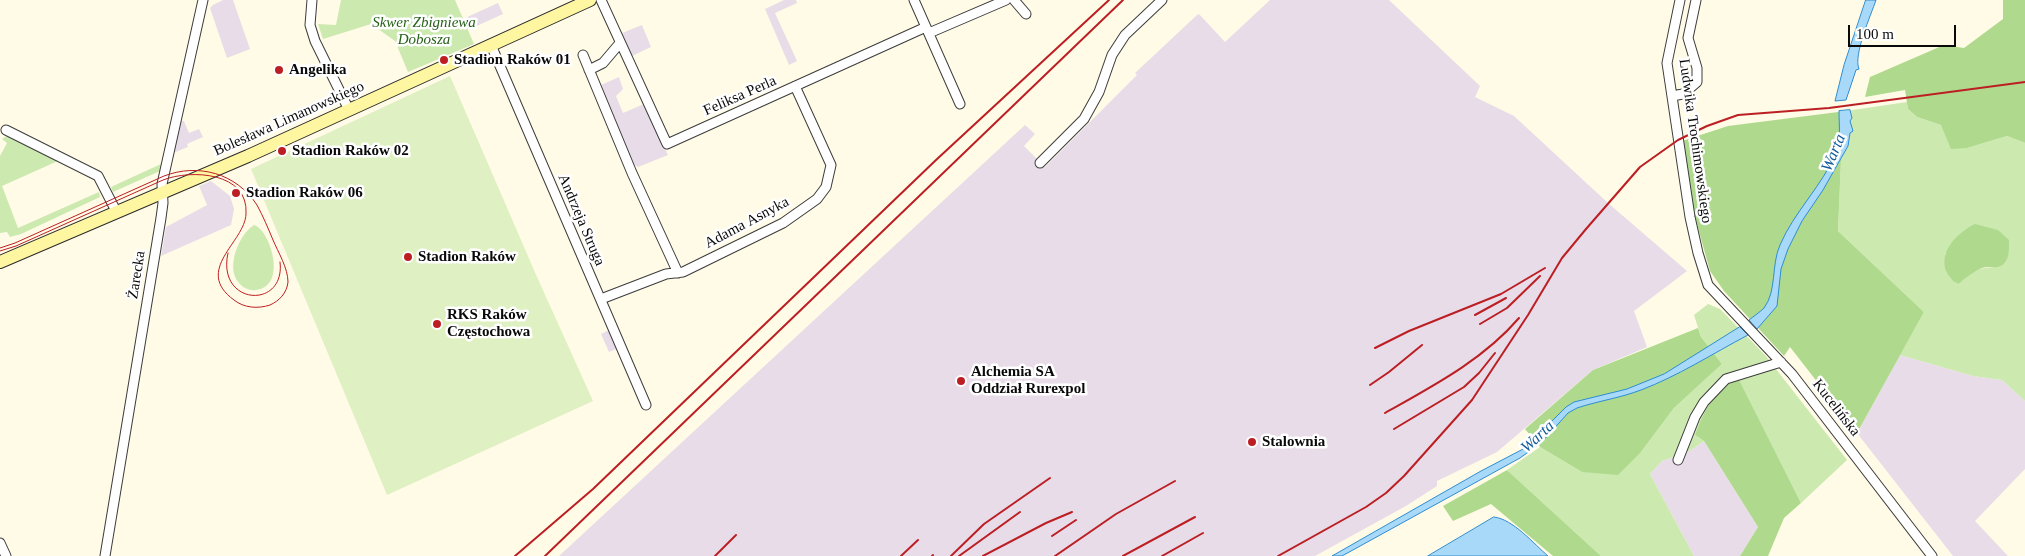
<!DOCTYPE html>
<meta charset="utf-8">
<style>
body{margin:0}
#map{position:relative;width:2025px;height:556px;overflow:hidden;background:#fffbe6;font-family:"Times New Roman",serif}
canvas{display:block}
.scale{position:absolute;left:1848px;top:25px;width:108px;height:22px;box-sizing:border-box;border:2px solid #090909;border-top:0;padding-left:6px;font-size:15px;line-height:18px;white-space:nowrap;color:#090909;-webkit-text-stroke:4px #fff;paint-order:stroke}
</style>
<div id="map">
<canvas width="2025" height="556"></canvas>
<div class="scale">100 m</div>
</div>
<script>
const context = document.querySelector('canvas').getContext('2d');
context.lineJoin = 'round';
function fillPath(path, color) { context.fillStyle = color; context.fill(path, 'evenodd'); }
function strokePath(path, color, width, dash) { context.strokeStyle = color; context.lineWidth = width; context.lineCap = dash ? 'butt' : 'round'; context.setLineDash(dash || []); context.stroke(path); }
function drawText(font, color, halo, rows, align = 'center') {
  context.font = font + ' "Times New Roman",serif'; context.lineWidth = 5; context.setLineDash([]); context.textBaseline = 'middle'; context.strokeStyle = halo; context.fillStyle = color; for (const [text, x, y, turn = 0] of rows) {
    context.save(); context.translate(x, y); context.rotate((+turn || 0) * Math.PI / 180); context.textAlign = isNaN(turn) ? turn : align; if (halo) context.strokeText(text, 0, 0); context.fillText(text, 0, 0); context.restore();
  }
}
fillPath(new Path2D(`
 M223 0H233L250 49 227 58 210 8 213 5Z
 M784 0H796L797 3 775 13 797 61 789 65 765 9Z
 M1270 0H1389L1480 86 1475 97 1514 116 1608 203 1687 271 1634 311 1647 347 1593 370 1497 452 1437 481V486L1406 506 1315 556H559L1025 125 1035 134 1024 146 1045 167 1137 75 1135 73 1197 15 1199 14 1225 42Z
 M498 3 503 14 470 29 465 18Z
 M642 25 651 47 632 56 622 33Z
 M619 77 623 89 616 96 623 113 644 104 668 155 638 167 633 164 601 85Z
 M180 121H184L189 133 199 129 203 137 187 144 188 147 173 153Z
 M211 181 230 196 234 209 231 225 161 256 166 227 207 205 199 186Z
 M611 329 619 348 609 352 601 334Z
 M1900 355 1973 376 2002 380 2025 401V469L1975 521 2008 556H1953L1857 433Z
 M1704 441 1758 527 1740 556H1694L1650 474 1662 461 1688 452Z`), '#e8dce9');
fillPath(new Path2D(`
 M341 0H455L474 44 408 72 395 41 371 24 323 39 318 24 336 25Z
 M1907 102 1908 109 1917 117 1941 125 1967 148 2007 136 2025 143V401L2002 380 1973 376 1900 355 1924 312 1838 231 1841 160 1846 111ZM1945 253 1998 267C1980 267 1972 271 1959 284L1954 282Z
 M8 135 60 160 2 186 18 228 99 192 100 197 21 234 10 237 7 232 0 233V156L7 143 2 139Z
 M161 164 160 171 113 192 111 187Z
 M254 225C269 228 289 286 256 290 250 291 243 288 239 283 225 268 239 234 254 225Z
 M1708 304 1720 309 1765 355 1847 460 1801 503 1739 381 1708 404 1695 435 1704 441 1688 452 1662 461 1650 474 1694 556H1601L1507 470 1540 447 1582 472 1641 452 1674 408 1722 364 1701 337 1694 315Z`), '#cce9b0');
fillPath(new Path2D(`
 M2003 0H2025V143L2007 136 1967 148 1951 149 1941 125 1917 117 1908 109 1905 90 1865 97 1870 77 1944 45 1964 48 2003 19Z
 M1846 111 1841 160 1838 231 1924 312 1857 433 1790 347 1784 356 1724 291 1710 271 1690 199 1682 141 1728 126Z
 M1975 224 1998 230 2009 240C2009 251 2010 263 1998 267 1992 268 1987 266 1982 268 1973 272 1966 277 1959 284L1954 282C1951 278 1946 273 1945 268 1941 248 1959 232 1975 224Z
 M1698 328 1701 337 1722 364 1674 408 1641 452 1618 475 1582 472 1540 447 1525 429 1593 370Z
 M1739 380 1801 503 1784 518 1768 556H1740L1758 527 1704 441 1695 435C1704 413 1713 386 1739 380Z
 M1507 470 1601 556H1553L1491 504 1453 521 1443 506Z`), '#afda8e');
fillPath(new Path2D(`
 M450 76 537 277 593 401 387 495 251 169Z`), '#dff0c2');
const water = new Path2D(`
 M1866 0H1876C1871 15 1853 55 1859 69L1856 70 1846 100 1835 101 1844 65Z
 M1850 110 1852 118 1850 121 1853 131 1850 133 1848 146 1823 190 1802 221 1788 249 1781 269 1777 306 1757 329 1749 320C1754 316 1760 312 1764 308 1777 291 1771 265 1780 245 1794 212 1822 186 1836 153 1841 139 1839 126 1839 111Z
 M1740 327 1748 335C1712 354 1678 376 1641 390 1620 398 1598 401 1577 408L1568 413 1541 443 1520 458 1342 556H1332L1481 471 1525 448 1566 407 1574 402 1627 389 1664 374Z
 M1494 517C1513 519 1534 544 1548 556H1428Z`);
fillPath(water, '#a9d9f8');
strokePath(water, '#2e8dd1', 1);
const street = new Path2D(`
 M312 0 310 25 315 41 349 110
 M601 0 667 144 926 27
 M914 0 960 104
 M1014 0 1026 14
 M1680 0 1667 63 1690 217 1698 253 1708 285 1792 374 1932 556
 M929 33 1006 0
 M491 45 646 405
 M583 55 632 173 678 273
 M589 70 603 63 620 43
 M1672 96 1683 94 1697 82V68L1688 38 1696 0
 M6 130 98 176 116 211
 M1040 163 1084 119 1099 92 1112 55 1125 35 1162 0
 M601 299 666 274 683 272 783 223 817 199 826 187 831 165 795 86
 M1678 460 1695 417 1704 402 1726 379 1781 362
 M0 543 6 556
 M105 556 161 218 163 203 162 184 203 0`);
const secondary = new Path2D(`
 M0 262 248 156 590 0`);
strokePath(street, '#3c3c3c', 11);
strokePath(secondary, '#2b2b2b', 14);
strokePath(street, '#fff', 9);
strokePath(secondary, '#fff6a1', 12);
strokePath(new Path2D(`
 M0 248 15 243 164 176C198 163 236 173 257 205 263 216 268 228 273 240 278 252 288 268 288 282 287 293 279 301 270 305 258 309 244 308 234 300 193 270 245 242 246 214 249 172 191 169 163 180L16 246 0 251
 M228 253C216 306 286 310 280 262`), '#bc1f23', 1);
strokePath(new Path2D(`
 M1475 315 1506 298
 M1480 324 1507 308 1540 276
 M1375 348 1409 331 1501 294 1545 268
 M1370 385 1389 372 1422 345
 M1385 413C1433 386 1483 360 1519 318
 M1394 429 1464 387 1479 373 1495 353
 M1052 536 1076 520
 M515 556 593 489 936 160 1109 0
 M545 556 1123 0
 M715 556 736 535
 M901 556 918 540
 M932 556 933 555
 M951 556 984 524 1050 478
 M959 556 1020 512
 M983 556 1046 523 1072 512
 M1055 556 1116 514 1175 481
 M1123 556 1195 517
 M1162 556 1203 533
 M1278 556 1366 507 1386 493 1404 476 1472 400 1528 315 1562 258 1586 229 1640 167 1678 140 1707 126 1738 115 1829 108 2025 82`), '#bc1f23', 2);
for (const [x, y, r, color] of [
 [444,60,5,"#bc1f23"],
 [279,70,5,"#bc1f23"],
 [282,151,5,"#bc1f23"],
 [236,193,5,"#bc1f23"],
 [408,257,5,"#bc1f23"],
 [437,324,5,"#bc1f23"],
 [961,381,5,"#bc1f23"],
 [1252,442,5,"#bc1f23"]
]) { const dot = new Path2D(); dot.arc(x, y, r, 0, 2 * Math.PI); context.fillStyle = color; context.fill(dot); strokePath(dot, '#fff', 2); }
drawText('italic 15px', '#276119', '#fff', [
 ["Skwer Zbigniewa",424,23],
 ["Dobosza",424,40]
]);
drawText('bold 15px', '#090909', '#fff', [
 ["Stadion Raków 01",454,60],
 ["Angelika",289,70],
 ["Stadion Raków 02",292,151],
 ["Stadion Raków 06",246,193],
 ["Stadion Raków",418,257],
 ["RKS Raków",447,315],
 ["Częstochowa",447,332],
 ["Alchemia SA",971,372],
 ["Oddział Rurexpol",971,389],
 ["Stalownia",1262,442]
], 'left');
drawText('15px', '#090909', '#fff', [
 ["Feliksa Perla",740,96,-24],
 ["Bolesława Limanowskiego",289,119,-24],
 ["Ludwika Trochimowskiego",1695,141,82],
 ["Andrzeja Struga",581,220,67],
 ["Adama Asnyka",747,223,-28],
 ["Żarecka",137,275,-81],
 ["Kucelińska",1836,408,52]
]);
drawText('italic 16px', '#115d9d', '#fff', [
 ["Warta",1834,153,-67],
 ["Warta",1538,437,-43]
]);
</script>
